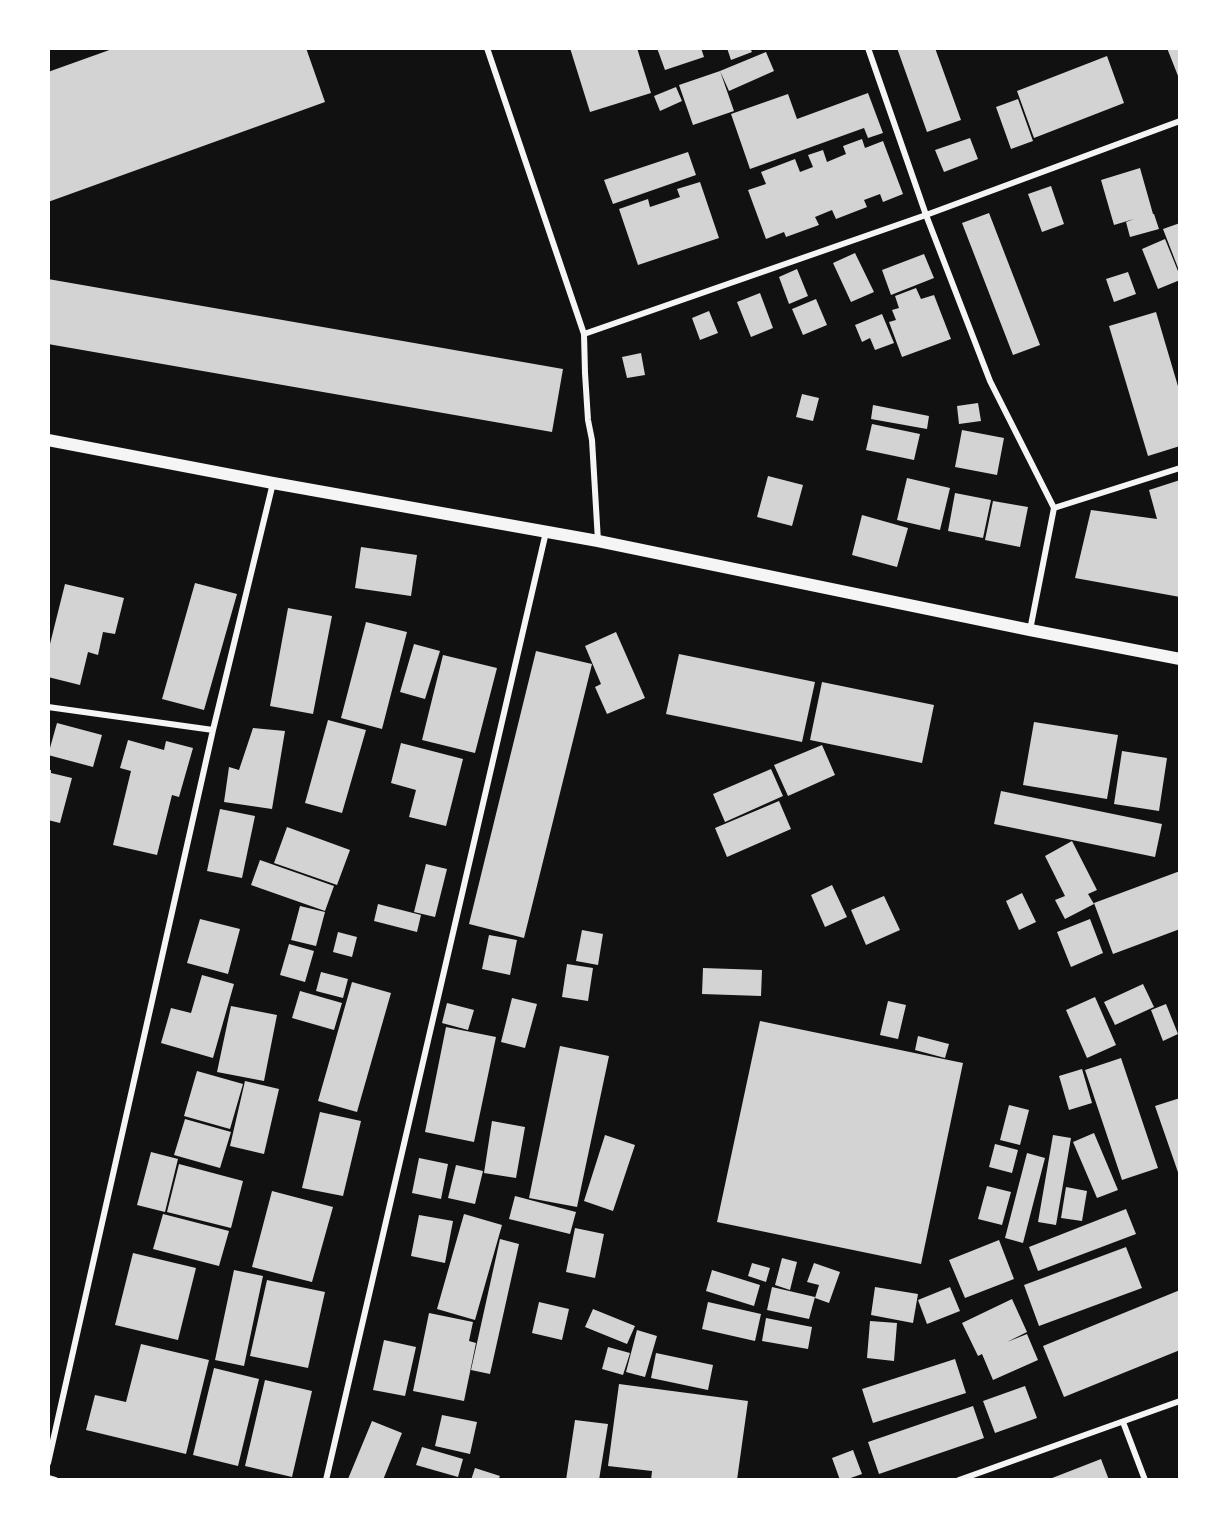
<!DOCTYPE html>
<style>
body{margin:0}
#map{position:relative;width:1228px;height:1528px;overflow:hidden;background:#111;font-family:Manrope,sans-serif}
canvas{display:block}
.frame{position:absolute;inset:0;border:50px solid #fff;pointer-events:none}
</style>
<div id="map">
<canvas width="1228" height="1528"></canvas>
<div class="frame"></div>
</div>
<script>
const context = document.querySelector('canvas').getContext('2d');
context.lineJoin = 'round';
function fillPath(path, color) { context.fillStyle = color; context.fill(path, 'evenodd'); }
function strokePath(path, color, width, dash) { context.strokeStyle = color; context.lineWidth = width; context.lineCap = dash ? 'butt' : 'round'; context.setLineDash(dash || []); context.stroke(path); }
fillPath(new Path2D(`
 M115 48H306L325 102 48 202V72Z
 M570 48H637L651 93 590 112Z
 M657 48H701L704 57 665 70Z
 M727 48H750L752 52 731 60Z
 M897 48H935L961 120 927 132Z
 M1167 48H1180V81Z
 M766 52 774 71 729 91 720 71Z
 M1107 56 1124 103 1034 138 1017 91Z
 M720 71 734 111 693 125 679 85Z
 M676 87 682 101 660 111 654 96Z
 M868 93 883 133 868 138 864 128 750 169 731 114 788 94 797 119Z
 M1018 99 1033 141 1011 149 996 107Z
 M970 138 978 159 944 172 935 150Z
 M862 139 865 148 883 141 903 194 883 202 880 194 864 200 867 207 836 219 832 210 815 217 819 225 786 237 784 232 766 239 748 190 766 184 761 172 795 159 800 172 813 167 808 155 823 150 827 162 846 154 843 146Z
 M688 152 696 175 613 204 604 180Z
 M1140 168 1153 214H1154L1159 229 1130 237 1126 222 1134 219 1114 225 1101 180Z
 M700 182 719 238 638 265 619 209 648 199 650 207 680 197 677 189Z
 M1051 186 1064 224 1042 232 1028 194Z
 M989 213 1040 345 1013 355 962 223Z
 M1180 223V273L1163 229Z
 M1165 239 1180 276V280L1158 289 1142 249Z
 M855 253 874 292 851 302 833 263Z
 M924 254 934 278 891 295 882 270Z
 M797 269 808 296 789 304 779 277Z
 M1128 272 1136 294 1114 302 1106 279Z
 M48 279 563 369 552 432 48 344Z
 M916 288 921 299 934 295 951 339 902 357 889 322 896 320 892 310 899 308 895 296Z
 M760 293 773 328 751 337 737 302Z
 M816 299 827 325 803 335 792 309Z
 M709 311 718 333 700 340 692 318Z
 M1156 312 1180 393V446L1148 456 1109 326Z
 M882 314 894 343 875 350 870 338 862 342 855 325Z
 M641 353 645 375 627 378 622 357Z
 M802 394 819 398 813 421 796 417Z
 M978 403 981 421 959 424 957 406Z
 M873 405 929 416 927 429 871 419Z
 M872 424 920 434 914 460 866 450Z
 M962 430 1004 438 997 475 955 467Z
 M768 476 803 485 792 526 757 517Z
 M907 478 950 488 940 530 897 520Z
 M1180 480V597L1075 578 1091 510 1157 519 1149 490Z
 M955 493 991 500 983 538 948 531Z
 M993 501 1028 507 1020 547 985 540Z
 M862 515 908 528 897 567 852 555Z
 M361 547 417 555 411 596 355 588Z
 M195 583 237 594 204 710 162 699Z
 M65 584 124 598 115 634 103 632 98 655 88 652 80 685 48 677V652Z
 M288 608 332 616 313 714 270 706Z
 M366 622 407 632 382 729 341 718Z
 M616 632 645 698 607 714 595 687 601 684 585 646Z
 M414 644 440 651 425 699 400 692Z
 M536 651 592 664 524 938 469 924Z
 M679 654 815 682 802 742 666 714Z
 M443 655 497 668 475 753 422 740Z
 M822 682 934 705 922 763 810 740Z
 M328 720 366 730 342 813 305 803Z
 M1034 722 1118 735 1107 799 1023 785Z
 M57 723 102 735 93 767 48 755Z
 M253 728 285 731 272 809 224 802 229 767 239 770Z
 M128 740 164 750 166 741 193 748 179 797 172 795 157 855 113 845 131 771 120 768Z
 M401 743 463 759 446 826 409 817 416 790 391 783Z
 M822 745 835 775 788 796 774 765Z
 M1122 751 1167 758 1159 811 1114 804Z
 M771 769 783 796 725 822 713 794Z
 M48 770H51V773L72 778 60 823 48 820Z
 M1001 791 1162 824 1155 857 994 824Z
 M779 801 791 829 727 857 715 828Z
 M220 809 255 816 242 878 207 871Z
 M287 827 350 850 337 885 274 863Z
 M1072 841 1097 890 1088 894 1094 904 1065 919 1055 900 1065 896 1045 856Z
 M260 860 334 886 325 911 251 885Z
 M426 864 447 869 435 917 414 912Z
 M1180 871V929L1113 954 1094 903Z
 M832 885 847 917 825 927 811 895Z
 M1022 893 1036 922 1019 930 1006 901Z
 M884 896 900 930 866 945 851 910Z
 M378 904 421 915 417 932 374 921Z
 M300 906 325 912 316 946 291 940Z
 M200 919 240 929 228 974 187 963Z
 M1090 919 1103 953 1071 967 1057 932Z
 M582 930 603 934 598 965 576 961Z
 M338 932 357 937 352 957 333 952Z
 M489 935 517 940 510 975 482 969Z
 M289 944 314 951 305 982 280 975Z
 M567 964 593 968 588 1001 562 997Z
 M703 968 762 970 761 996 702 994Z
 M321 972 348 979 343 998 316 991Z
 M202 975 234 984 213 1058 161 1043 171 1008 191 1013Z
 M352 982 391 993 357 1112 318 1101Z
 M1143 984 1154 1007 1115 1025 1104 1002Z
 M300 991 342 1003 334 1030 292 1018Z
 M1095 997 1116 1045 1087 1058 1066 1010Z
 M512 998 537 1004 525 1048 501 1042Z
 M888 1001 906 1005 898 1039 880 1035Z
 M447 1003 474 1010 468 1030 442 1023Z
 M1166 1004 1178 1034 1163 1041 1151 1010Z
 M231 1006 277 1015 264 1081 217 1072Z
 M760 1021 963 1063 921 1264 717 1222Z
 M446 1027 496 1037 474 1142 425 1132Z
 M918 1036 949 1044 945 1058 915 1050Z
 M560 1046 609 1056 577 1207 529 1198Z
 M1121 1058 1158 1168 1122 1180 1085 1070Z
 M1082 1069 1092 1103 1069 1110 1059 1076Z
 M197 1071 243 1084 230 1129 184 1116Z
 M245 1081 279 1089 264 1154 230 1146Z
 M1180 1098V1178L1155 1106Z
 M1009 1105 1029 1110 1020 1145 1000 1140Z
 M320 1112 361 1121 343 1196 302 1188Z
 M185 1119 231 1132 220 1168 174 1155Z
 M492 1121 525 1127 516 1178 484 1173Z
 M1094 1133 1118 1190 1097 1198 1073 1142Z
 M605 1135 635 1145 613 1211 584 1201Z
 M1053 1135 1071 1138 1056 1225 1038 1222Z
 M995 1144 1018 1150 1012 1173 989 1167Z
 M151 1152 178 1159 165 1212 137 1205Z
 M1027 1153 1045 1158 1023 1243 1005 1238Z
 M419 1158 448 1164 441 1199 412 1193Z
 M179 1164 243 1181 231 1228 167 1212Z
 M456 1165 483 1171 475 1204 448 1198Z
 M987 1186 1011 1192 1002 1225 978 1219Z
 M1066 1187 1087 1191 1082 1221 1061 1218Z
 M272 1191 333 1207 312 1282 252 1267Z
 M515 1196 576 1212 570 1234 509 1219Z
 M1126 1209 1136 1234 1038 1271 1029 1247Z
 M163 1214 229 1231 219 1266 153 1249Z
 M464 1214 502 1225 475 1320 437 1309Z
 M419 1215 453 1221 445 1263 411 1256Z
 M575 1228 604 1234 595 1278 566 1272Z
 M500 1239 519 1244 490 1374 471 1370Z
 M999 1240 1014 1279 965 1298 949 1260Z
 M1126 1247 1142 1288 1039 1326 1024 1285Z
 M133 1253 196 1268 178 1340 115 1325Z
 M782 1258 797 1262 790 1290 775 1285Z
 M752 1263 770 1268 766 1282 748 1276Z
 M814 1263 840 1272 829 1303 815 1298 819 1285 807 1282Z
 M234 1270 263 1276 244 1366 215 1360Z
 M712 1270 760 1285 754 1306 706 1291Z
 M267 1280 325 1292 308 1368 250 1356Z
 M772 1287 815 1297 809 1319 767 1310Z
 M875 1287 918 1294 913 1323 871 1315Z
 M950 1287 960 1311 927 1324 918 1300Z
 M1180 1290V1350L1064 1397 1043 1346Z
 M1012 1299 1027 1332 1007 1342 1027 1334 1038 1360 993 1380 982 1354 978 1356 962 1323Z
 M539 1302 569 1309 562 1340 532 1333Z
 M708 1302 761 1314 755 1341 702 1329Z
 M593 1309 635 1326 627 1344 585 1327Z
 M429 1313 473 1322 469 1341 476 1343 464 1401 413 1391Z
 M766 1318 812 1327 808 1349 762 1341Z
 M870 1321 897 1323 894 1361 867 1358Z
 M637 1330 657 1336 645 1377 626 1372Z
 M384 1340 416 1347 405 1396 373 1390Z
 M141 1344 209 1360 186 1454 86 1430 95 1395 126 1402Z
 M608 1347 630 1353 623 1375 602 1369Z
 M656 1353 713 1365 708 1390 651 1378Z
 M955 1359 966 1393 873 1423 862 1389Z
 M214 1368 259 1379 238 1466 193 1455Z
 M265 1380 312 1391 292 1477 245 1466Z
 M619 1384 748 1401 737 1480H651L652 1471 608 1466Z
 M1025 1386 1037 1418 995 1433 983 1401Z
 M973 1406 984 1438 879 1474 868 1442Z
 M442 1415 477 1422 470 1454 435 1446Z
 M575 1420 608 1424 599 1480H566Z
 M372 1421 402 1433 383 1480H350L348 1479Z
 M422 1447 463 1459 458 1477 416 1465Z
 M853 1450 862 1474 845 1480H840L832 1458Z
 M1101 1459 1109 1480H1047Z
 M475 1468 500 1476 498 1480H471Z`), '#d3d3d3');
strokePath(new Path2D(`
 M487 48 584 334 585 373 588 420 592 440 598 541
 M868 48 926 215 990 381 1054 508 1030 630
 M584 334 926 215 1180 121
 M1054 508 1180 468
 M48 707 213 730
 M1123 1422 1145 1480
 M48 1463 213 730 273 483
 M48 1478 55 1480
 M326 1480 546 532
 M959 1480 1180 1401`), '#f5f5f5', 6);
strokePath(new Path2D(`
 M48 440 273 483 598 541 1030 630 1180 659`), '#f5f5f5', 12);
</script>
